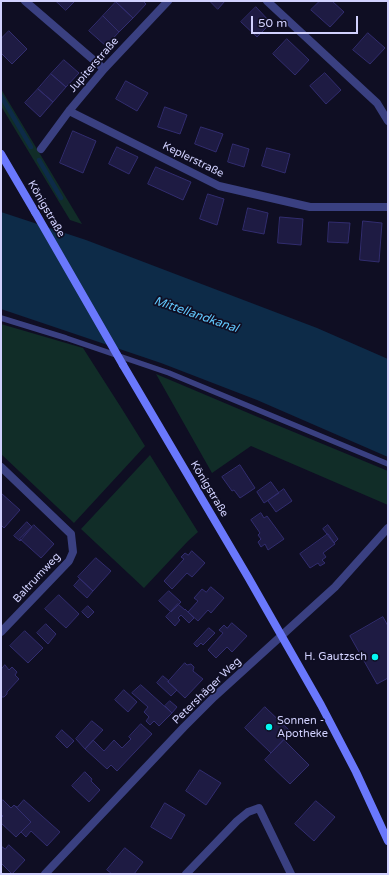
<!DOCTYPE html>
<meta charset="utf-8">
<style>
body{margin:0}
#map{position:relative;width:389px;height:875px;overflow:hidden;background:#0f0e23;font-family:"Varela Round",sans-serif}
canvas{display:block}
.frame{position:absolute;inset:0;border:2px solid #d1d1fe;pointer-events:none}
.scale{position:absolute;left:251px;top:16px;width:107px;height:18px;box-sizing:border-box;border:2px solid #d1d1fe;border-top:0;padding-left:5px;font-size:12px;line-height:14px;white-space:nowrap;color:#d1d1fe;-webkit-text-stroke:3px #0f0e23;paint-order:stroke}
</style>
<div id="map">
<canvas width="389" height="875"></canvas>
<div class="frame"></div>
<div class="scale">50 m</div>
</div>
<script>
const context = document.querySelector('canvas').getContext('2d');
context.lineJoin = 'round';
function fillPath(path, color) { context.fillStyle = color; context.fill(path, 'evenodd'); }
function strokePath(path, color, width, dash) { context.strokeStyle = color; context.lineWidth = width; context.lineCap = dash ? 'butt' : 'round'; context.setLineDash(dash || []); context.stroke(path); }
function drawText(font, color, halo, rows, align = 'center') {
  context.font = font + ' "Varela Round",sans-serif'; context.lineWidth = 3.5; context.setLineDash([]); context.textBaseline = 'middle'; context.strokeStyle = halo; context.fillStyle = color; for (const [text, x, y, turn = 0] of rows) {
    context.save(); context.translate(x, y); context.rotate((+turn || 0) * Math.PI / 180); context.textAlign = isNaN(turn) ? turn : align; if (halo) context.strokeText(text, 0, 0); context.fillText(text, 0, 0); context.restore();
  }
}
fillPath(new Path2D(`
 M1 89 82 224 70 220 1 106Z
 M1 324 83 348 122 409 145 446 74 523 1 454Z
 M156 374 272 423 388 471V505L251 446 212 473Z
 M150 455 198 532 188 541 144 588 81 529Z`), '#112d28');
fillPath(new Path2D(`
 M1 212 86 240 317 328 388 359V457L257 400 161 363 1 309Z`), '#0d2b48');
strokePath(new Path2D(`
 M1 96 31 147
 M39 160 61 198`), '#0d2b48', 4.5);
const building = new Path2D(`
 M56 1H75L66 10Z
 M117 1H143L146 4 133 18 116 2Z
 M210 1H225L218 9Z
 M320 1H332L344 12 330 27 311 10Z
 M116 2 133 18 119 32 103 16Z
 M256 7 271 23 257 37 241 22Z
 M103 16 119 32 106 46 89 31Z
 M9 31 27 49 12 64 1 53V39Z
 M368 33 385 48 370 64 353 50Z
 M287 39 309 60 295 75 273 54Z
 M64 60 79 73 66 87 51 74Z
 M325 73 341 90 326 104 310 86Z
 M51 74 66 87 53 102 38 89Z
 M126 81 148 93 137 111 116 99Z
 M38 89 53 102 40 117 25 103Z
 M165 107 187 115 180 134 158 127Z
 M201 127 223 134 216 152 195 144Z
 M73 131 96 141 83 173 60 163Z
 M233 144 249 149 244 167 228 162Z
 M117 147 138 157 129 174 109 164Z
 M267 148 290 154 285 173 262 166Z
 M156 167 191 182 183 200 148 184Z
 M208 194 224 199 217 225 200 219Z
 M248 208 268 213 264 234 243 230Z
 M280 217 303 219 301 245 278 243Z
 M363 221 382 223 379 262 360 260Z
 M329 222 350 223 348 243 328 242Z
 M240 465 255 488 240 498 234 490 232 491 222 477Z
 M271 482 279 493 264 503 257 492Z
 M284 489 292 501 276 512 268 501Z
 M1 493 20 510 4 528 1 525Z
 M261 513 264 518 267 516 284 539 268 550 265 544 261 547 258 542 261 539 258 535 260 533 251 520Z
 M27 522 32 527 20 541 14 536Z
 M34 525 54 544 41 558 20 539Z
 M328 525 338 539 334 543 323 529Z
 M328 534 335 544 323 553 326 557 322 560 325 563 320 566 318 563 310 568 300 554Z
 M192 551 205 563 192 577 187 573 172 589 164 581 184 559 181 557 185 553 188 555Z
 M96 558 111 571 93 591 78 577Z
 M80 579 93 591 87 598 74 586Z
 M211 587 224 598 211 613 208 610 198 621 188 612 198 601 194 598 202 589 206 592Z
 M169 591 181 602 171 612 159 601Z
 M59 595 79 614 66 628 45 609Z
 M178 604 185 610V609L194 618 189 623 181 615 178 618 180 620 175 626 166 617Z
 M88 606 94 612 88 618 82 612Z
 M383 617 388 626V678L377 684 350 636Z
 M232 623 247 636 232 652 227 647 216 658 208 650 223 633 219 630 224 625 227 628Z
 M46 624 56 634 48 644 37 633Z
 M209 628 215 633 203 645 201 643 197 647 194 644Z
 M25 631 43 648 28 663 10 646Z
 M185 663 187 665 191 664 194 667 193 671 203 679 185 698 168 682Z
 M5 665 9 670 12 667 17 672 15 675 19 679 7 692V694L4 697H1V670Z
 M163 676 169 681 168 682 177 690 171 696 157 683Z
 M141 685 172 713 159 726 154 721 150 725 146 721 149 717 144 712 148 707 132 693Z
 M124 690 137 702 128 712 115 700Z
 M170 701 177 707 172 713 165 706Z
 M265 707 291 732 271 753 245 728Z
 M92 721 103 730 85 749 76 739Z
 M141 724 152 734 117 771 111 765 107 769 85 749 93 740 104 751 114 740 122 748 131 739 129 737Z
 M62 730 74 741 67 748 56 737Z
 M284 740 309 765 290 784 265 760Z
 M200 770 221 783 206 805 186 791Z
 M85 772 92 779 91 781 100 790 89 802 72 786Z
 M3 800 11 808 14 805 31 822 16 837 1 823V818L3 816 1 814V802Z
 M24 800 60 832 47 846 31 831 26 837 21 832 31 822 15 806 17 807Z
 M316 801 335 817 314 841 295 824Z
 M165 803 185 815 171 839 151 827Z
 M9 845 25 860 12 874 1 863V846L5 849Z
 M125 848 143 862 134 874H112L107 870Z`);
fillPath(building, '#1e1b43');
strokePath(building, '#322d6f', 1);
strokePath(new Path2D(`
 M1 318 66 338 169 373 388 464`), '#3a4081', 5.5);
strokePath(new Path2D(`
 M25 1 104 69
 M267 1 377 103 388 121
 M69 111 219 186 310 207H388
 M41 149 69 111 104 69 168 1
 M1 467 71 534 73 552 69 561 1 632
 M186 874 237 821 248 812 259 808 291 874`), '#3a4081', 8);
strokePath(new Path2D(`
 M45 874 184 727 214 697 335 587 388 528`), '#3a4081', 8);
strokePath(new Path2D(`
 M1 154 35 212
 M123 365 248 577 321 705 356 772 388 841`), '#6a78fc', 8);
strokePath(new Path2D(`
 M35 212 123 365`), '#6a78fc', 8);
for (const [x, y, r, color] of [
 [375,657,4,"#04f7f2"],
 [269,727,4,"#04f7f2"]
]) { const dot = new Path2D(); dot.arc(x, y, r, 0, 2 * Math.PI); context.fillStyle = color; context.fill(dot); strokePath(dot, '#0f0e23', 1.5); }
drawText('11px', '#d1d1fe', '#0f0e23', [
 ["Jupiterstraße",94,65,-49],
 ["Keplerstraße",193,160,26],
 ["Königstraße",46,209,60],
 ["Königstraße",209,489,59],
 ["Baltrumweg",37,578,-47],
 ["Petershäger Weg",207,691,-44]
]);
drawText('11px', '#d1d1fe', '#0f0e23', [
 ["H. Gautzsch",367,657],
 ["Sonnen -",277,721,"left"],
 ["Apotheke",277,734,"left"]
], 'right');
drawText('italic 12px', '#61c7fc', '#0f0e23', [
 ["Mittellandkanal",196,315,19]
]);
</script>
